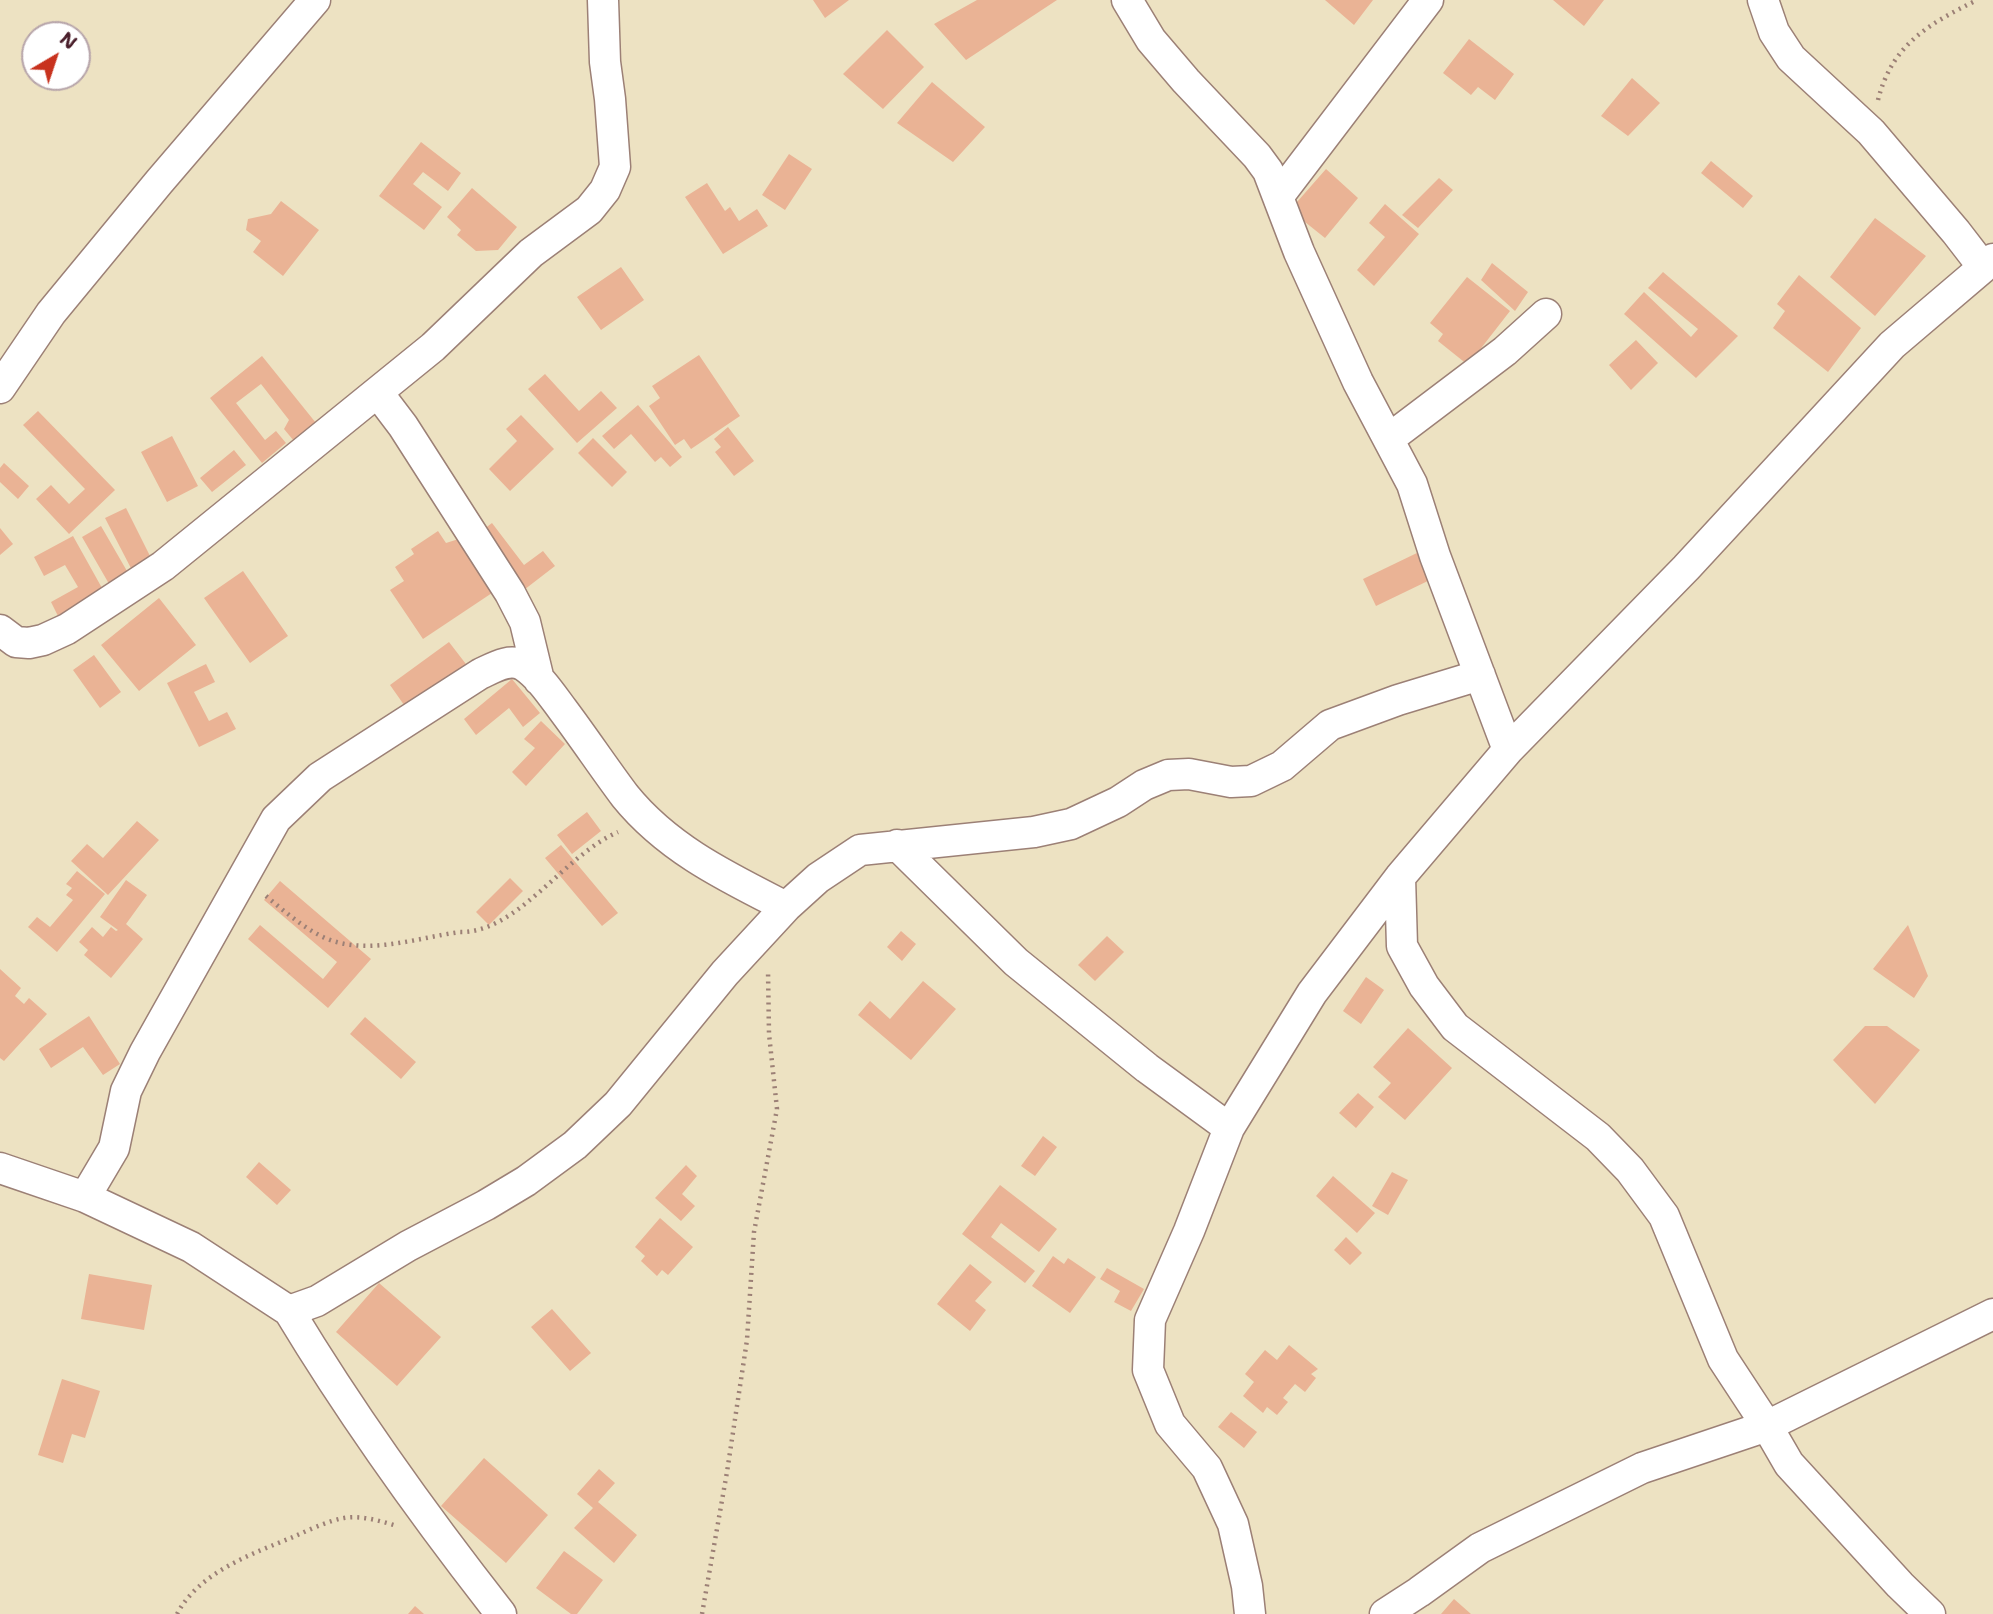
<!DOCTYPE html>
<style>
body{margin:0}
#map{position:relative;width:1993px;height:1614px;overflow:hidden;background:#ede2c2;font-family:"Shantell Sans",sans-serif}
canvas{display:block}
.north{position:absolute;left:21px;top:21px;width:70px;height:70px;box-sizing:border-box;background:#fff;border:2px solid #b7a5aa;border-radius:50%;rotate:39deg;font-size:19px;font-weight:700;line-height:28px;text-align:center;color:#4a1f2b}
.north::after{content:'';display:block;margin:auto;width:24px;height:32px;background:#c8321e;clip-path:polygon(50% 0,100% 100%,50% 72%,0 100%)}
</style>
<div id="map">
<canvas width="1993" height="1614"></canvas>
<div class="north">N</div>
</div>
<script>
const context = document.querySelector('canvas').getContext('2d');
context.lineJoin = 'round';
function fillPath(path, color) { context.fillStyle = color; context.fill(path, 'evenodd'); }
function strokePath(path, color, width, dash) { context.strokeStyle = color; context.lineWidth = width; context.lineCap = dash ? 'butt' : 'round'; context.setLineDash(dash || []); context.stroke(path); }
fillPath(new Path2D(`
 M813 0H849L825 18Z
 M977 0H1057L966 60 934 24Z
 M1325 0H1373L1354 25Z
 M1553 0H1604L1584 26Z
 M887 30 924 67 883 109 843 74Z
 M1469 39 1514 74 1495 100 1478 87 1471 95 1443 73Z
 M1632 78 1660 103 1628 136 1601 116Z
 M932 82 985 127 953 162 897 123Z
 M421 142 461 173 448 191 423 172 413 184 442 207 424 230 379 196Z
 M789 154 812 169 785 210 762 195Z
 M1711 161 1753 196 1743 208 1701 173Z
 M1326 169 1358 198 1325 238 1290 210Z
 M1439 178 1453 190 1418 228 1402 215Z
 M707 183 725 211 730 207 739 221 757 209 768 226 723 254 685 197Z
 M472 188 517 227 498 250 476 251 457 235 461 230 447 217Z
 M281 201 319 230 283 276 253 252 261 241 246 230 248 219 271 214Z
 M1385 204 1419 234 1374 286 1357 270 1385 237 1369 223Z
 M1875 218 1926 256 1875 316 1830 277Z
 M1492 263 1528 292 1515 311 1481 280Z
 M621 267 644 300 601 330 577 297Z
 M1663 272 1738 336 1696 378 1624 314 1644 292 1691 337 1698 329 1648 288Z
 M1799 275 1861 328 1828 372 1773 328 1785 311 1777 304Z
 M1467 277 1510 311 1468 365 1438 341 1443 334 1430 323Z
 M1636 340 1658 363 1631 390 1609 365Z
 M699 355 740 416 691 449 684 439 675 445 649 406 660 398 652 386Z
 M262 356 316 423 294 441 284 429 289 420 261 384 236 403 265 440 276 431 286 443 262 463 210 398Z
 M545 374 579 411 601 391 617 408 577 443 528 389Z
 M638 405 682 457 670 467 661 457 655 462 631 434 614 449 602 436Z
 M38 411 115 490 69 534 36 499 51 485 69 504 85 489 23 425Z
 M521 415 554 449 510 491 489 469 517 441 506 429Z
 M728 427 754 461 734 476 715 452 721 447 714 439Z
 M172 436 198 486 167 502 141 452Z
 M593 438 627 472 612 487 578 453Z
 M234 450 246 465 212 492 200 478Z
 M4 463 29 486 18 499 0 482V468Z
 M126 508 155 566 135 576 105 518Z
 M492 523 524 565 543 551 555 566 520 593 476 535Z
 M101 526 131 578 112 589 82 537Z
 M0 528 13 544 0 555Z
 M438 531 446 543 468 536 501 587 423 639 390 590 404 581 395 567 414 554 411 549Z
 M73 536 107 597 61 622 51 602 78 587 65 565 44 576 34 557Z
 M1419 552 1432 579 1376 606 1363 579Z
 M243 571 288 636 250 663 204 598Z
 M159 598 196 645 139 691 101 645Z
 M449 642 469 668 409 712 390 685Z
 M94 655 121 692 100 708 73 670Z
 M206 664 215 682 194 692 209 721 227 712 236 729 199 747 167 683Z
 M512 679 540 713 523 727 509 708 476 735 464 719Z
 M541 721 565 744 526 786 512 772 535 748 524 739Z
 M587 812 601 831 572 854 557 835Z
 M137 821 159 840 108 895 71 861 87 844 103 858Z
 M561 845 618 913 602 926 545 858Z
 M77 871 105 894 57 952 28 927 37 917 50 927 73 900 66 895 72 888 66 884Z
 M510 878 523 891 489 925 476 912Z
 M126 880 147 895 126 924 143 939 111 978 84 955 88 950 79 942 92 927 103 937 111 927 116 931 118 930 100 917Z
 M280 881 371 959 328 1008 248 939 260 925 323 979 337 962 264 900Z
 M1908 925 1928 976 1914 998 1873 969Z
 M901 931 916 944 902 961 887 947Z
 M1107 936 1124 952 1095 981 1078 965Z
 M0 969 21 988 15 996 24 1004 29 998 47 1014 4 1061 0 1058Z
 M1366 977 1384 990 1361 1024 1343 1011Z
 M923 981 956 1009 911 1060 858 1015 870 1001 890 1019Z
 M89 1016 120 1064 103 1075 83 1047 51 1068 39 1049Z
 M365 1017 416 1062 401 1079 350 1034Z
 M1865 1026H1887L1920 1050 1875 1104 1833 1060Z
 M1408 1028 1452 1068 1405 1120 1378 1097 1391 1083 1373 1067Z
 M1358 1093 1374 1107 1356 1128 1339 1113Z
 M1043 1136 1057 1147 1035 1176 1021 1166Z
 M259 1162 291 1190 277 1205 246 1177Z
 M686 1165 697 1176 682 1194 695 1206 681 1221 655 1198Z
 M1392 1172 1408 1180 1388 1215 1372 1206Z
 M1333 1176 1375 1213 1357 1233 1316 1196Z
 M1000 1185 1057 1229 1039 1252 1001 1223 991 1237 1035 1271 1025 1283 962 1234Z
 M660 1218 693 1247 668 1275 662 1270 657 1276 641 1261 645 1256 635 1247Z
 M1346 1237 1362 1253 1350 1265 1334 1250Z
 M1053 1256 1064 1264 1068 1258 1096 1277 1070 1313 1032 1286Z
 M970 1264 992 1282 975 1301 986 1310 970 1331 937 1304Z
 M1107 1268 1144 1289 1131 1311 1114 1302 1120 1291 1100 1279Z
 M89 1274 152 1285 144 1330 81 1319Z
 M379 1283 441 1337 397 1386 336 1332Z
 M552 1309 591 1353 570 1371 531 1327Z
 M1289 1345 1318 1369 1311 1374 1316 1378 1305 1392 1295 1384 1283 1398 1288 1402 1277 1415 1267 1407 1263 1413 1243 1396 1254 1382 1245 1374 1265 1350 1277 1360Z
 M62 1379 100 1391 85 1438 72 1434 63 1463 38 1455Z
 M1231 1412 1257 1432 1244 1448 1218 1427Z
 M484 1458 548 1515 506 1563 441 1506Z
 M599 1469 615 1483 598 1502 637 1535 614 1563 574 1528 593 1508 577 1494Z
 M564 1551 603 1580 577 1614H571L536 1588Z
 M1454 1599 1471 1614H1441Z
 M415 1606 424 1614H408Z`), '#eab395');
const minor = new Path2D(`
 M1127 0 1151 40 1186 81 1257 156 1268 171 1299 252 1358 382 1412 484 1435 556 1508 750
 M1763 0 1774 32 1791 58 1871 132 1956 232 1983 267
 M1278 197 1428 0
 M0 388 51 313 159 182 315 0
 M378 393 403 426 510 593 525 622 539 680
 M1390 438 1505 351 1546 314
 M0 630 16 642 29 643 43 640 67 629 163 566 433 347 531 253 589 210 605 190 615 167 610 99 605 62 603 0
 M897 845 1016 962 1147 1068 1229 1128
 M1400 877 1402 946 1424 986 1455 1027 1598 1137 1630 1170 1664 1216 1723 1359 1767 1426 1789 1464 1900 1585 1930 1614
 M0 1168 85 1197 191 1247 289 1311 317 1301 408 1246 486 1205 526 1181 575 1145 618 1104 725 973 786 907 818 878 860 850 1034 832 1071 824 1118 802 1144 785 1168 775 1189 774 1231 782 1251 781 1282 766 1330 725 1398 700 1480 675
 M85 1197 114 1148 126 1091 145 1052 276 819 320 777 480 674C493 668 510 657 524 666 540 677 551 694 563 710 584 738 604 768 625 796 668 849 727 877 786 907
 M289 1311C353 1417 425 1517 501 1614
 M1250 1614 1247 1586 1233 1524 1207 1468 1170 1424 1148 1370 1150 1320 1189 1231 1229 1128 1312 993 1400 877 1508 750 1686 568 1892 345 1993 259
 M1385 1614 1419 1592 1480 1548 1642 1468 1767 1426 1993 1314`);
strokePath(minor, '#9c8076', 33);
strokePath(new Path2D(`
 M1878 100C1892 44 1929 24 1977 0
 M266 896C283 910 300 925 319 935 362 958 415 938 460 932 518 933 564 855 618 832
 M177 1614C199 1572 252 1554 293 1537 309 1530 327 1521 344 1518 362 1515 380 1521 397 1526
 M702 1614 727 1472 747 1340 754 1232 777 1109 769 1034 768 970`), '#9c8076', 4.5, [2, 5]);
strokePath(minor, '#fff', 30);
</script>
